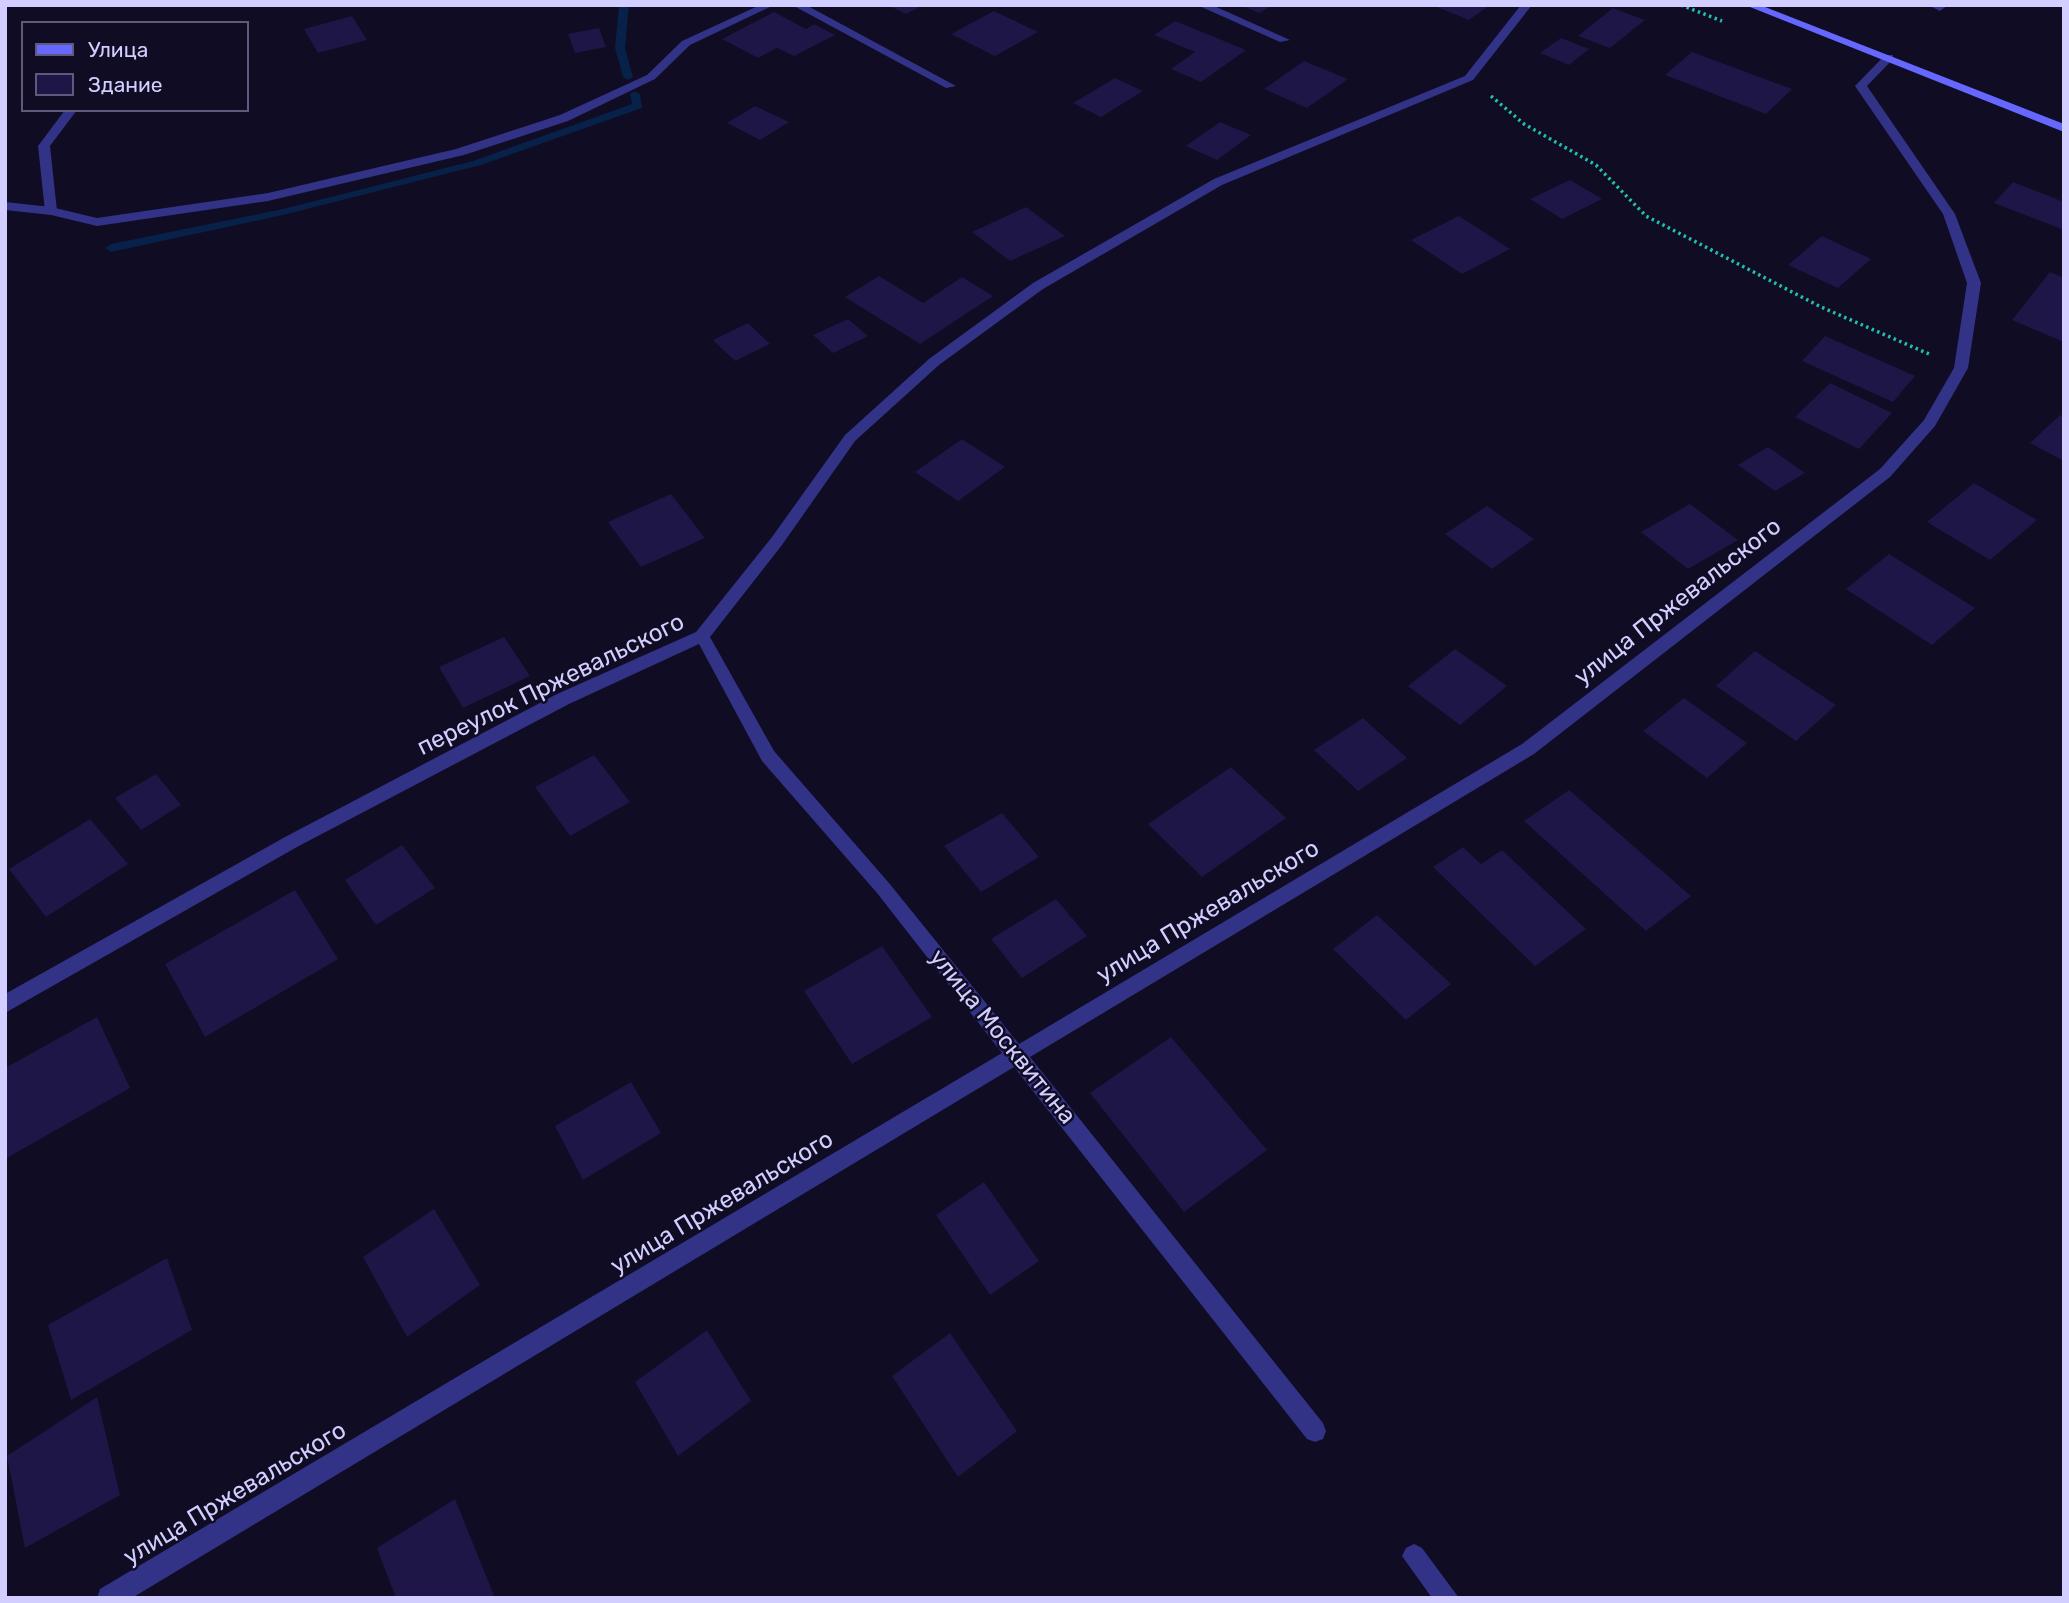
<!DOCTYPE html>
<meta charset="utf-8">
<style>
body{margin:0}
#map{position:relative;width:2069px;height:1603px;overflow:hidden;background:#0f0c24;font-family:Rubik,sans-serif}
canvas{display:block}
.frame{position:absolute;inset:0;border:7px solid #d2ceff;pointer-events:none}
.legend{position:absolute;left:21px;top:21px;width:228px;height:91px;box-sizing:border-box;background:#0f0c24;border:2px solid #5d5a7c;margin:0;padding:9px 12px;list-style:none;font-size:21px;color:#d2ceff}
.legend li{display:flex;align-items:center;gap:14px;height:35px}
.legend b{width:35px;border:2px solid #5d5a7c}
</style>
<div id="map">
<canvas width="2069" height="1603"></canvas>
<div class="frame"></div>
<ul class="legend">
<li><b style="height:9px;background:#6567ff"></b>Улица</li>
<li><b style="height:19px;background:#1e1647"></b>Здание</li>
</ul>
</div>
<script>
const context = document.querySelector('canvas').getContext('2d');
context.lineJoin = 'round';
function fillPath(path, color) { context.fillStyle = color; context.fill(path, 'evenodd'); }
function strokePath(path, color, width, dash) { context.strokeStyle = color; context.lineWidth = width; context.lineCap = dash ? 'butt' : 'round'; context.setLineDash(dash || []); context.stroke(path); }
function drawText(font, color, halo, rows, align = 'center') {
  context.font = font + ' Rubik,sans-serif'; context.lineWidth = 5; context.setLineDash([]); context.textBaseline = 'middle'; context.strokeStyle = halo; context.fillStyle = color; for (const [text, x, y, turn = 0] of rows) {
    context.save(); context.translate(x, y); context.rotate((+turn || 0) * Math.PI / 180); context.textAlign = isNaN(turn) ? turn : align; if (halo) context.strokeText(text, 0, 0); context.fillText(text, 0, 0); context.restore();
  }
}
fillPath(new Path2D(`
 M619 5H629L625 48 633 77 628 80 623 77 615 48Z
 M635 91 640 94 642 108 481 165 283 215 111 252 105 248 111 244 283 209 473 161 632 104 630 94Z`), '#072148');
fillPath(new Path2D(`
 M888 5H923L906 14Z
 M1241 5H1273L1259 13Z
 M1432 5H1490L1469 20Z
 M1613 8 1645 20 1610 48 1578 36Z
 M994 11 1038 32 995 56 951 34Z
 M774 12 806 29 814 24 835 35 794 56 777 48 758 58 722 39Z
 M352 16 367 40 318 53 304 29Z
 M1175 21 1246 50 1201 82 1171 69 1195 52 1154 35Z
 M599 28 606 47 575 53 568 34Z
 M1561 38 1589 49 1569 65 1540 53Z
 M1692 52 1792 89 1766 114 1665 75Z
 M1304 61 1348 79 1307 108 1264 89Z
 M1115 78 1143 91 1101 117 1073 103Z
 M755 106 789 122 760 140 727 123Z
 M1220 122 1251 135 1217 160 1186 146Z
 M1570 180 1602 199 1562 219 1530 199Z
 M2013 182 2064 202V230L1994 203Z
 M1026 207 1065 236 1010 261 972 232Z
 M1459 216 1510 249 1462 274 1411 240Z
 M1822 236 1871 259 1838 288 1788 265Z
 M2050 272 2064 278V342L2012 320Z
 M879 276 923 303 962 277 993 296 920 344 845 297Z
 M848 319 868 336 833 353 813 335Z
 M748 323 770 344 735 361 713 340Z
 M1825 336 1915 376 1893 402 1802 361Z
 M1830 383 1892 413 1859 449 1795 417Z
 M2060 415 2064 417V461L2030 443Z
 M962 439 1005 467 958 501 915 472Z
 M1768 447 1805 473 1775 491 1738 465Z
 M1974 483 2037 520 1990 560 1927 522Z
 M671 494 705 538 641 567 608 522Z
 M1690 504 1738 540 1688 569 1641 532Z
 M1487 506 1534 539 1492 569 1445 534Z
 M1889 554 1975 608 1932 645 1846 589Z
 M504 637 530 676 463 708 439 667Z
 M1455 649 1507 686 1460 725 1408 686Z
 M1755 651 1836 705 1796 741 1716 686Z
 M1684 698 1747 743 1707 778 1643 731Z
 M1363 718 1407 758 1358 791 1314 750Z
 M594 755 630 802 570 836 535 787Z
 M1231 767 1286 818 1202 877 1148 824Z
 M156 774 181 805 141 830 115 798Z
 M1569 790 1691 896 1646 931 1524 821Z
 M1002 813 1039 857 981 892 944 846Z
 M90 819 128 864 46 917 9 869Z
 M402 845 435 888 376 925 345 880Z
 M1463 847 1481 864 1502 850 1586 929 1535 966 1433 867Z
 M295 890 338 959 205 1037 165 964Z
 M1056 899 1087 936 1022 978 991 939Z
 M1377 915 1451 984 1406 1020 1333 949Z
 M882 946 932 1017 852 1064 804 991Z
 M97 1017 130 1088 5 1159V1068Z
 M1171 1037 1267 1150 1184 1212 1090 1093Z
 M631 1082 661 1133 583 1180 555 1126Z
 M984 1182 1039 1261 990 1295 936 1215Z
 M434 1209 480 1285 407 1337 363 1257Z
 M167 1258 192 1330 71 1400 48 1325Z
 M707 1330 751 1401 678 1456 635 1382Z
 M950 1333 1017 1431 958 1477 892 1376Z
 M97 1397 120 1495 25 1548 7 1456Z
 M455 1499 495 1598H396L377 1548Z`), '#1e1647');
strokePath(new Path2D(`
 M1681 5 1722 21
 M1491 96 1524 124 1596 165 1646 216 1821 307 1929 354`), '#22bfb0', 3.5, [2.5, 3.5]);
fillPath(new Path2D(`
 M1928 5H1948L1940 11Z
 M65 110H77L50 146 57 211 51 215 45 211 38 146Z`), '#323287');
fillPath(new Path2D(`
 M760 5H774L690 45 655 79 568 121 464 155 268 201 97 226 51 215 5 210V202L51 207 97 218 268 193 456 149 560 115 647 75 682 41Z
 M792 5H806L956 86 946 88Z
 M1197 5H1212L1290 40 1280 42Z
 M1521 5H1532L1473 80 1222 185 1043 289 939 365 855 441 782 545 710 637 774 751 889 883 1019 1044 1522 744 1880 469 1924 420 1954 368 1967 283 1943 214 1855 86 1885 55H1893V59L1867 86 1955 214 1981 283 1968 368 1935 426 1890 477 1534 754 1030 1057 1323 1423 1326 1431 1323 1439 1315 1442 1307 1439 1014 1067 132 1598H97L100 1589 1002 1053 877 893 762 761 699 644 569 704 297 847 5 1013V994L285 837 557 694 696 632 772 537 845 435 929 359 1033 283 1214 179 1465 76Z
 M1414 1544 1422 1548 1459 1598H1432L1402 1556 1406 1548Z`), '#323287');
fillPath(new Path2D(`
 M1745 5H1760L2064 124V132Z`), '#6567ff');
drawText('24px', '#d2ceff', '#0f0c24', [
 ["улица Пржевальского",1678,602,-38],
 ["переулок Пржевальского",551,685,-26],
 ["улица Пржевальского",1208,912,-31],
 ["улица Москвитина",1002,1037,51],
 ["улица Пржевальского",722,1203,-31],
 ["улица Пржевальского",235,1494,-31]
]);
</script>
